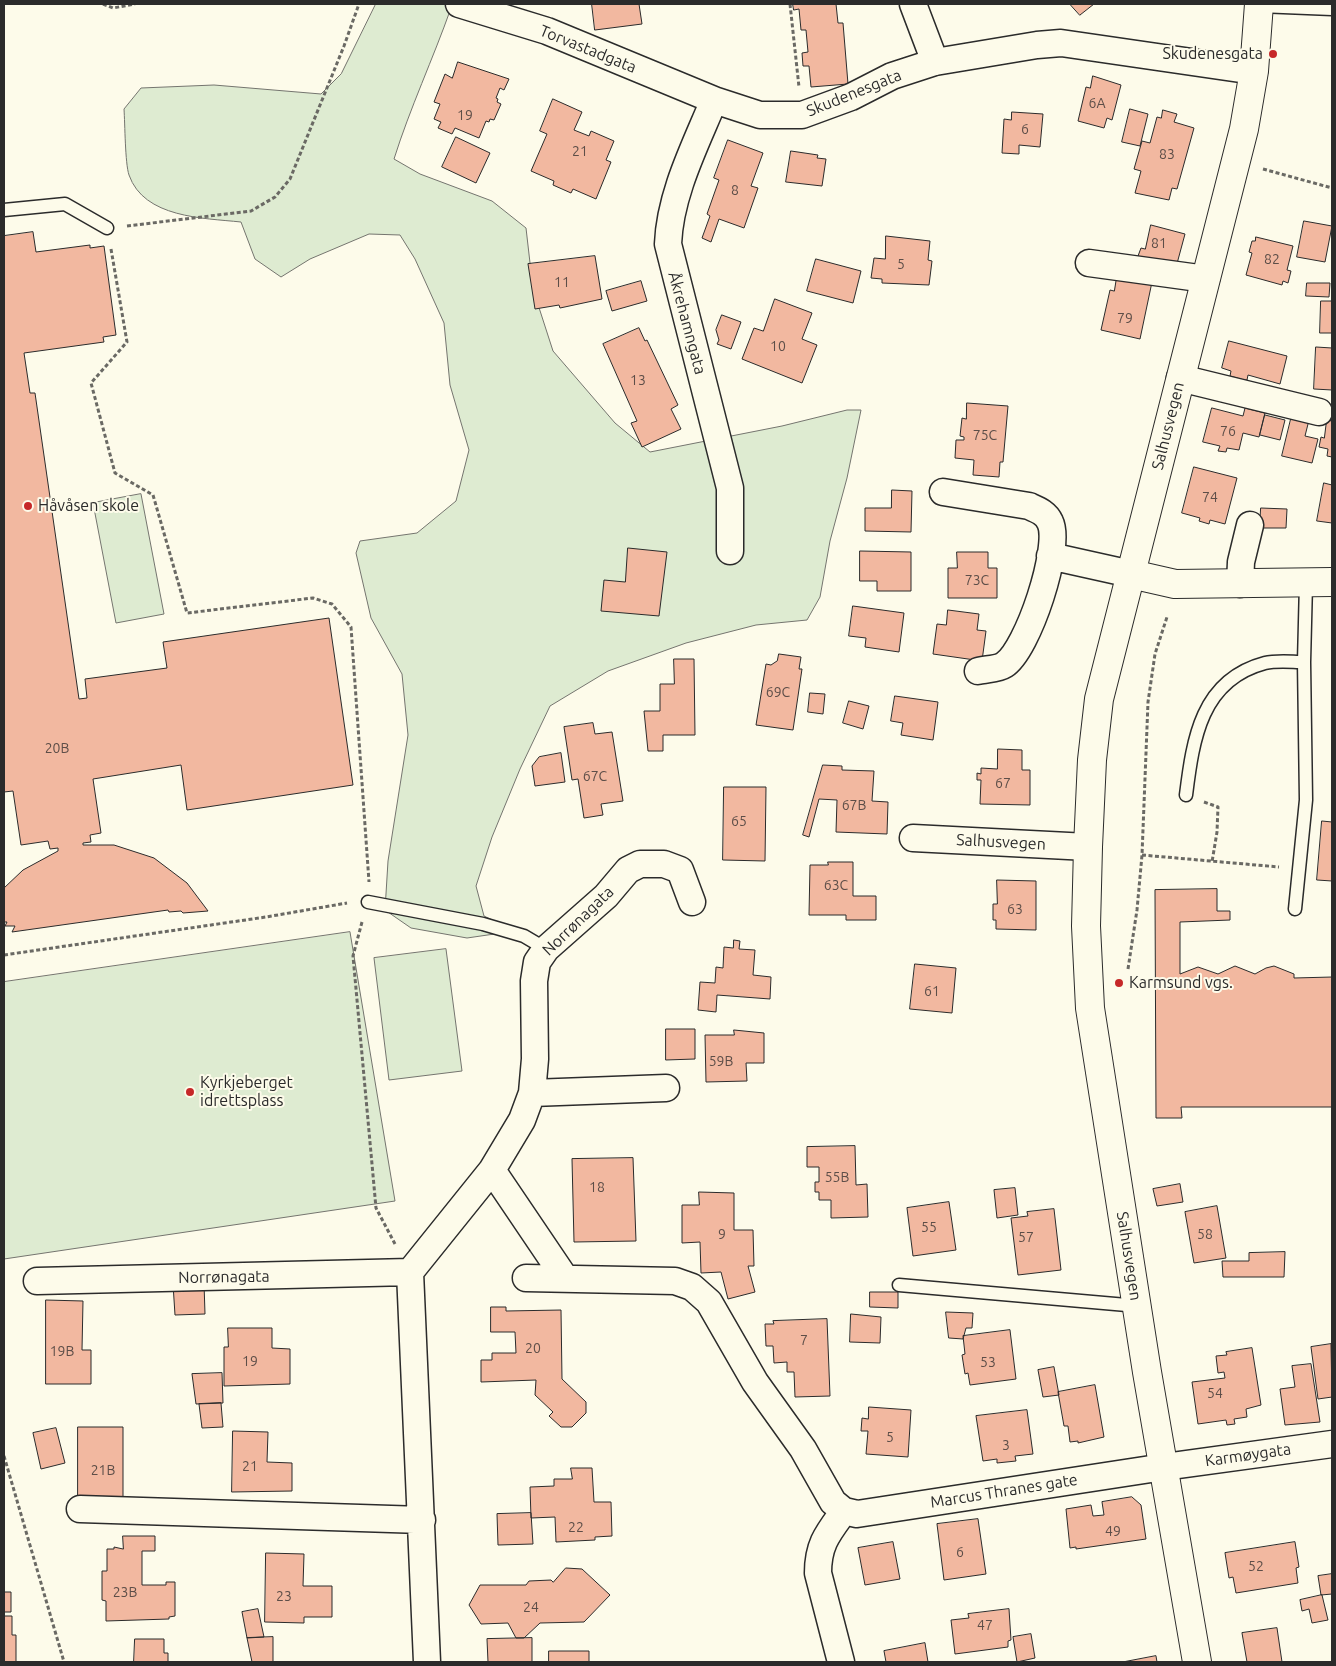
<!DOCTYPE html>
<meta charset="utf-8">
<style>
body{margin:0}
#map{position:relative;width:1336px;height:1666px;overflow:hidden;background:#fdfbea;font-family:Ubuntu,sans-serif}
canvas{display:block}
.frame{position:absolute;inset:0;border:5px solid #2b2b2b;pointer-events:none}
</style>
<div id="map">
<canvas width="1336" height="1666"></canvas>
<div class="frame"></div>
</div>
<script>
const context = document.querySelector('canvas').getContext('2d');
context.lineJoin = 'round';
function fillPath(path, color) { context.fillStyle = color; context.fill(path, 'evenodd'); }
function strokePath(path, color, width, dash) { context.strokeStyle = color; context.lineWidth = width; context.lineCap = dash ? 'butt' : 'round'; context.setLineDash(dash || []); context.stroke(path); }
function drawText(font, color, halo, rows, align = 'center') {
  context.font = font + ' Ubuntu,sans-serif'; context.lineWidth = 4; context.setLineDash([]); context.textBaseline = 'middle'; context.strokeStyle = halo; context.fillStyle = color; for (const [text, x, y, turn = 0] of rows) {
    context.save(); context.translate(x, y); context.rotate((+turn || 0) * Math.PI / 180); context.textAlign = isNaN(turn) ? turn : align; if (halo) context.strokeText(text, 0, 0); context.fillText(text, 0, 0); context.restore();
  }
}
const green = new Path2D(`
 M376 4H447L451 8C433 59 410 108 394 159L420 174 492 201 526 228 533 289 553 351 615 423 650 452 782 426 847 410H861L847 478 830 541 820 597 807 620 756 625 686 643 608 671 550 706 520 769 492 837 476 886 484 916 515 931 467 938 411 928 385 910 388 861 408 735 402 674 371 618 356 553 360 541 417 533 456 501 469 450 450 385 444 323 415 259 400 235 369 234 310 259 281 277 255 259 241 222C203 218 144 218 129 175 125 163 125 124 124 109L141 88 214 85 321 94 341 74Z
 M141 494 164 614 116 623 93 503Z
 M350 932 395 1201 4 1259V982Z
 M446 949 462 1071 389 1080 374 958Z`);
fillPath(green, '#deebd1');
strokePath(green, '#74746e', 1);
const building = new Path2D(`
 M592 4H639L642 24 595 30Z
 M793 4H836L838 23H843L848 84 811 87 809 66H803L802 53 808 52 806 30H801L799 9 794 10Z
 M1070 4H1094L1080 15Z
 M458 62 509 79 504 90 500 88 496 98 498 99 497 102 501 104 494 120 490 119 489 122 486 121 479 138 455 128 452 134 438 128 441 122 434 119 440 104 434 102 445 74 452 78Z
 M1093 76 1121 85 1112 120 1107 118 1104 128 1078 121 1086 87 1090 88Z
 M553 99 582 112 574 130 589 136 591 131 614 141 606 160 611 162 596 199 573 189 571 193 553 185 554 181 531 171 547 134 540 131Z
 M1130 109 1148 114 1140 146 1122 142Z
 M1163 110 1177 114 1174 122 1194 128 1177 189 1172 188 1169 200 1135 193 1141 171 1134 169 1142 141 1150 143 1157 117 1161 118Z
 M1012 112 1043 114 1040 147 1019 145V154L1002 153 1004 119 1011 120Z
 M456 137 490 153 476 183 442 167Z
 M728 140 763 153 751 186 758 188 744 228 719 219 711 242 702 238 710 216 707 214 719 180 714 178Z
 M791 151 818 155 817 158 826 159 822 186 786 182Z
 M1304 221 1332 226 1325 262 1297 257Z
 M1151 225 1185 234 1175 271 1138 256 1141 248 1145 249Z
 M33 232 36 252 90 245V248L104 246 116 335 103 337 104 342 24 353 30 393H35L79 699 87 698 85 679 167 668 163 642 329 618 353 785 187 810 181 765 93 779 101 833 90 835 91 842 83 843V845H114L154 858 187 883 208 911 183 913 181 911 169 912 168 910 12 932 15 926H5L7 922H4V888L23 870 58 851V848L50 849 48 841 21 845 13 791 4 792V236Z
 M886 236 930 241 928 260 932 261 929 285 882 283V279L871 278 874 258 885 259Z
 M1256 237 1293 246 1287 270 1291 271 1288 283 1283 281 1282 285 1246 275 1252 253 1249 252 1252 241H1255Z
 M595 256 602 299 560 308 559 305 535 309 528 264Z
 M816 259 861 271 853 303 807 291Z
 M1117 277 1152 282 1140 339 1101 330 1110 290 1114 291Z
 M641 281 647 301 612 311 606 291Z
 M1307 283H1330L1329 297 1306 296Z
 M775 299 812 313 802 339 817 345 802 383 742 359 754 328 763 331Z
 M1321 301H1332V333H1320Z
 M722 315 741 322 731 349 717 344 719 340 716 330Z
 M639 328 645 341 647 340 678 405 671 409 681 429 642 447 631 423 637 421 603 344Z
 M1229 341 1287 356 1280 384 1248 375 1247 380H1244L1230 376 1231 371 1222 368Z
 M1316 347 1332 348V390L1314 389Z
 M967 403 1008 406 1003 462H1000L999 477 973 475 974 460 955 458 956 440H964V437L960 436 962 418 966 419Z
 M1212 408 1243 416 1245 408 1265 413 1259 437 1243 433 1239 450 1227 448 1226 452 1218 451 1220 446 1203 442Z
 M1265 415 1285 420 1280 440 1260 435Z
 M1292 415 1309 420 1305 436 1318 439 1312 463 1282 456Z
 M1327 420 1332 421V457L1327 456 1328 449 1319 447 1321 437 1324 438Z
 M1194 467 1237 478 1225 524 1210 520 1209 524 1199 521 1200 518 1182 513Z
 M1324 483 1332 485V523L1317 521Z
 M892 490 912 491 911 532 865 531V508H891Z
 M1261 508 1287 509 1286 528H1260Z
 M628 548 667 552 659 616 601 611 604 580 625 582Z
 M860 551 911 552V591H877V581H860Z
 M957 552H988V568H997V598H948V568H957Z
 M853 606 904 613 899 652 865 647 866 638 849 636Z
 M948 610 979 614 977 630 986 631 982 661 933 654 937 624 946 625Z
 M779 654 801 657 799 669H802L793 730 756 725 766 664 771 665 777 661Z
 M674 659H694L695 735H663V751H648L644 711H660V684H674Z
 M810 693 825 694 823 714 808 712Z
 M895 696 938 702 933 740 901 735 903 723 891 721Z
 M849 701 869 706 863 729 843 723Z
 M593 723 595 734 612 732 623 801 601 804 603 815 584 818 578 779 572 780 564 727Z
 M998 749 1022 750V770H1030V805L980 804 981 780H977V773L981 774V768L997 769Z
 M561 753 565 782 535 786 532 766 539 757Z
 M823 765 842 766V770L874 771 872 801 888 802 887 834 836 832 837 800 819 799 809 837 803 835Z
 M724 787H766L765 861 723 860Z
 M1322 821 1332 822V881L1317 880Z
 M828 862H853V896H876V920H846V915H809L810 865H828Z
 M997 880 1036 881V930L996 929V920H993V904H997Z
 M1217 889V911H1230V920L1180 922V974L1198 967 1218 974 1235 966 1255 974 1266 968 1274 966 1294 974V978L1332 977V1107H1181L1182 1118H1156L1155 890Z
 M734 940 740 941 739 949 755 950 753 975 771 977 770 999 717 995 716 1012 698 1010 700 982 715 983 716 967 723 968 724 947 733 948Z
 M915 964 956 968 952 1013 910 1009Z
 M666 1029H695V1059L666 1060Z
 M734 1030 764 1033V1063H746L747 1081 706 1082 705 1035H734Z
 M855 1146 856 1185 867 1184 868 1217 831 1218V1200H819V1192H815V1182H819V1167H807V1147Z
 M633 1158 636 1241 574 1242 572 1159Z
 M1180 1184 1183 1202 1157 1206 1153 1189Z
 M1015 1188 1018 1215 997 1218 994 1190Z
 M699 1192 734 1193V1230H753L754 1266H748L755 1292 728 1299 721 1272 701 1273 700 1242 682 1243V1205H699Z
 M949 1202 956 1250 913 1256 907 1208Z
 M1217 1206 1226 1258 1194 1263 1185 1212Z
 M1054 1209 1061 1270 1018 1275 1011 1218 1028 1216 1027 1212Z
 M1285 1252 1284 1277H1223L1222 1261H1249V1253Z
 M204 1283 205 1314 175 1315 173 1284Z
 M870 1292H898V1308L870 1307Z
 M46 1300 83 1301 82 1350H91V1384H46Z
 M491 1307H506V1311L561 1310 562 1379 586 1402V1413L572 1427H561L549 1416 553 1412 535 1395 536 1380 481 1382V1360H492V1353H516L515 1332H491Z
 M946 1312 973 1313 972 1328H966L963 1339 949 1338Z
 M851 1314 881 1317 880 1343 850 1342Z
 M827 1319 830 1396 795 1397 794 1372H787V1362L774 1363 773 1346H766L765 1324H774L773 1321Z
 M228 1328H272V1348L290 1349V1384L224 1386V1347H228Z
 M1010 1330 1016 1379 970 1385 968 1373 965 1374 962 1355 965 1354 963 1336Z
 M1331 1344 1332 1397 1318 1399 1311 1347Z
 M1252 1348 1261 1405 1246 1409 1247 1417 1234 1419 1235 1424 1227 1425 1226 1420 1198 1424 1192 1382 1225 1378 1224 1372 1218 1373 1216 1356 1227 1355 1226 1352Z
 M1311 1364 1320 1422 1285 1425 1280 1389 1295 1387 1292 1366Z
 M1054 1367 1059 1395 1043 1397 1038 1370Z
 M222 1373 223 1403 196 1404 192 1374Z
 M1095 1385 1104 1437 1078 1443V1441L1070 1442 1068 1426H1064L1058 1392Z
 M221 1403 223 1427 202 1428 199 1404Z
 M869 1407 911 1410 908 1457 866 1454 868 1431H861L862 1418 868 1419Z
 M1027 1410 1033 1454 1015 1456 1016 1461 997 1463V1459L983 1461 976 1416Z
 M78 1427H123V1504L78 1503Z
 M56 1428 65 1463 41 1469 33 1433Z
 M233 1431 268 1432 267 1462 292 1463V1491L232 1492Z
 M571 1468H592L594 1502H611L612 1536 595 1537V1540L556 1542 555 1517 531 1518 530 1487 554 1486V1479H572Z
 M1132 1497 1141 1505 1146 1539 1076 1549V1547L1070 1548 1066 1509 1091 1505 1093 1516 1104 1515 1102 1502Z
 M531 1513 533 1544 498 1545 497 1514Z
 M978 1519 986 1574 944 1580 937 1524Z
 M123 1536H155V1551H142V1585H166V1582H175V1616L169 1617V1619L106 1621V1601L102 1600V1571H107V1549H114V1547L123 1549Z
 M893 1542 900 1579 865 1585 858 1548Z
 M1295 1542 1299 1567 1296 1568 1298 1583 1236 1593 1233 1577 1229 1578 1225 1553Z
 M266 1553 304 1554 303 1586H332V1617H304V1623L265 1622Z
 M566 1568 582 1569 610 1595 584 1622 540 1623 524 1638H516L508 1623 481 1624 469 1605 480 1585H526L529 1581 551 1580 553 1582Z
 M1332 1574V1594L1321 1595 1318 1576Z
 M4 1592H11V1612H4Z
 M1322 1595 1328 1620 1312 1623 1309 1609 1302 1611 1300 1600Z
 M258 1609 264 1637 247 1638 242 1612Z
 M1009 1609 1011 1640 1008 1641V1647L955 1654 951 1620 969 1618 968 1614Z
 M4 1616H12V1635H16V1662H4Z
 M1277 1628 1282 1662H1247L1242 1633Z
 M1031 1634 1035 1658 1017 1662 1013 1637Z
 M273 1637V1662H252L247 1638Z
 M532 1638V1662H488L487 1639Z
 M135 1639H164V1653H168V1662H134Z
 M925 1643 928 1662H886L884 1651Z
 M549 1651H589V1662H549Z
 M1156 1656 1157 1662H1123Z`);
fillPath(building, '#f2b8a0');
strokePath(building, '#2b2b2b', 1);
const service = new Path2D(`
 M1259 6 1332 9
 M4 210 65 204 107 228
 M1186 795C1193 739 1201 680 1265 663 1277 660 1292 662 1304 662
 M368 902 483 924 524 936 546 949
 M1295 909 1306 800 1304 662 1306 583
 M899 1285 1138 1306`);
const minor = new Path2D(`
 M459 4 547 31 714 100 760 115H802L851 97 892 76 935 62 1037 45 1061 43 1254 71
 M913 4 935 62
 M714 100C695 146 670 194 668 244L730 488V551
 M1089 263 1206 279
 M1180 378 1319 412
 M943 492 1029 506C1038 510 1046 513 1050 522 1062 546 1028 650 1004 665 998 669 986 669 978 671
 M1050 556 1131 574
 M1240 584 1241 562 1250 525
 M913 838 1088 847
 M532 1093 666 1088
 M492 1170 522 1120 532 1093 535 1059 534 981 537 962 546 949 606 896 628 870 640 864H664L680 870 692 902
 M410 1272 427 1662
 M526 1278 675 1281 692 1287 709 1302 755 1382 803 1449 833 1502 844 1511 857 1514 1164 1467 1332 1444
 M37 1281 410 1272 492 1170 565 1278
 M80 1509 422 1520
 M841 1662 818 1573C818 1544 828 1533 844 1511`);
const tertiary = new Path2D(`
 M1131 574 1175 584 1332 582`);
const secondary = new Path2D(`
 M1197 1662 1147 1372 1090 1008 1086 926 1088 847 1092 760 1099 699 1244 129 1254 71 1259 4`);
strokePath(service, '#2b2b2b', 15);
strokePath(minor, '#2b2b2b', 29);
strokePath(tertiary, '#2b2b2b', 30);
strokePath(secondary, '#2b2b2b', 30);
strokePath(new Path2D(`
 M103 4 113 8 135 4
 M790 4 799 87
 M1263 169 1332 188
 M127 226 251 211 275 197 290 179 344 46 359 4
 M111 249 127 342 91 383 115 473 153 495 187 613 313 598 332 604 351 627 369 882
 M1204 802 1218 807 1217 832 1212 862
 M1142 855 1279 867
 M362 922 353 956 376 1208 395 1244
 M4 955 266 917 347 903
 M1128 969 1137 910 1142 855 1148 702 1155 654 1167 617
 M4 1456 64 1662`), '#6a6964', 3, [4, 2.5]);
strokePath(service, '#fdfbea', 12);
strokePath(minor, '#fdfbea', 26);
strokePath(tertiary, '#fdfbea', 28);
strokePath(secondary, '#fdfbea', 28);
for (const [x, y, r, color] of [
 [1273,54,5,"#c62828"],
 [28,506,5,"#c62828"],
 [1119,983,5,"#c62828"],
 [190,1092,5,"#c62828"]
]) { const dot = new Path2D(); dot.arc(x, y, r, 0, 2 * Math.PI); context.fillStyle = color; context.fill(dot); strokePath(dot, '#fdfbea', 2); }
drawText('14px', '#5d4e48', null, [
 ["6A",1097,103],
 ["19",465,115],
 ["6",1025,129],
 ["21",580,151],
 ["83",1167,154],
 ["8",735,190],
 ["81",1159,243],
 ["82",1272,259],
 ["5",901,264],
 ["11",562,282],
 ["79",1125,318],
 ["10",778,346],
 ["13",638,380],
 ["76",1228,431],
 ["75C",985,435],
 ["74",1210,497],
 ["73C",977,580],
 ["69C",778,692],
 ["20B",57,748],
 ["67C",595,776],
 ["67",1003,783],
 ["67B",854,805],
 ["65",739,821],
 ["63C",836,885],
 ["63",1015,909],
 ["61",932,991],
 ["59B",721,1061],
 ["55B",837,1177],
 ["18",597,1187],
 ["55",929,1227],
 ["9",722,1234],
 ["58",1205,1234],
 ["57",1026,1237],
 ["7",804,1340],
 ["20",533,1348],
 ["19B",62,1351],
 ["19",250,1361],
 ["53",988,1362],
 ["54",1215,1393],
 ["5",890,1437],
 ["3",1006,1445],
 ["21",250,1466],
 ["21B",103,1470],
 ["22",576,1527],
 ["49",1113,1531],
 ["6",960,1552],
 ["52",1256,1566],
 ["23B",125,1592],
 ["23",284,1596],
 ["24",531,1607],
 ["47",985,1625]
]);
drawText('16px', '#2b2b2b', '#fdfbea', [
 ["Torvastadgata",588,49,22],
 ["Skudenesgata",854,93,-22],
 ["Åkrehamngata",687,323,75],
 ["Salhusvegen",1168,426,-76],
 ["Salhusvegen",1001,842,3],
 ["Norrønagata",578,921,-44],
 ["Salhusvegen",1129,1256,81],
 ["Norrønagata",224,1277,-1],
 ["Karmøygata",1248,1455,-8],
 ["Marcus Thranes gate",1004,1491,-9]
]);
drawText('16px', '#2b2b2b', '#fdfbea', [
 ["Skudenesgata",1263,54,"right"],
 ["Håvåsen skole",38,506],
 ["Karmsund vgs.",1129,983],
 ["Kyrkjeberget",200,1083],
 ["idrettsplass",200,1101]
], 'left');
</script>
